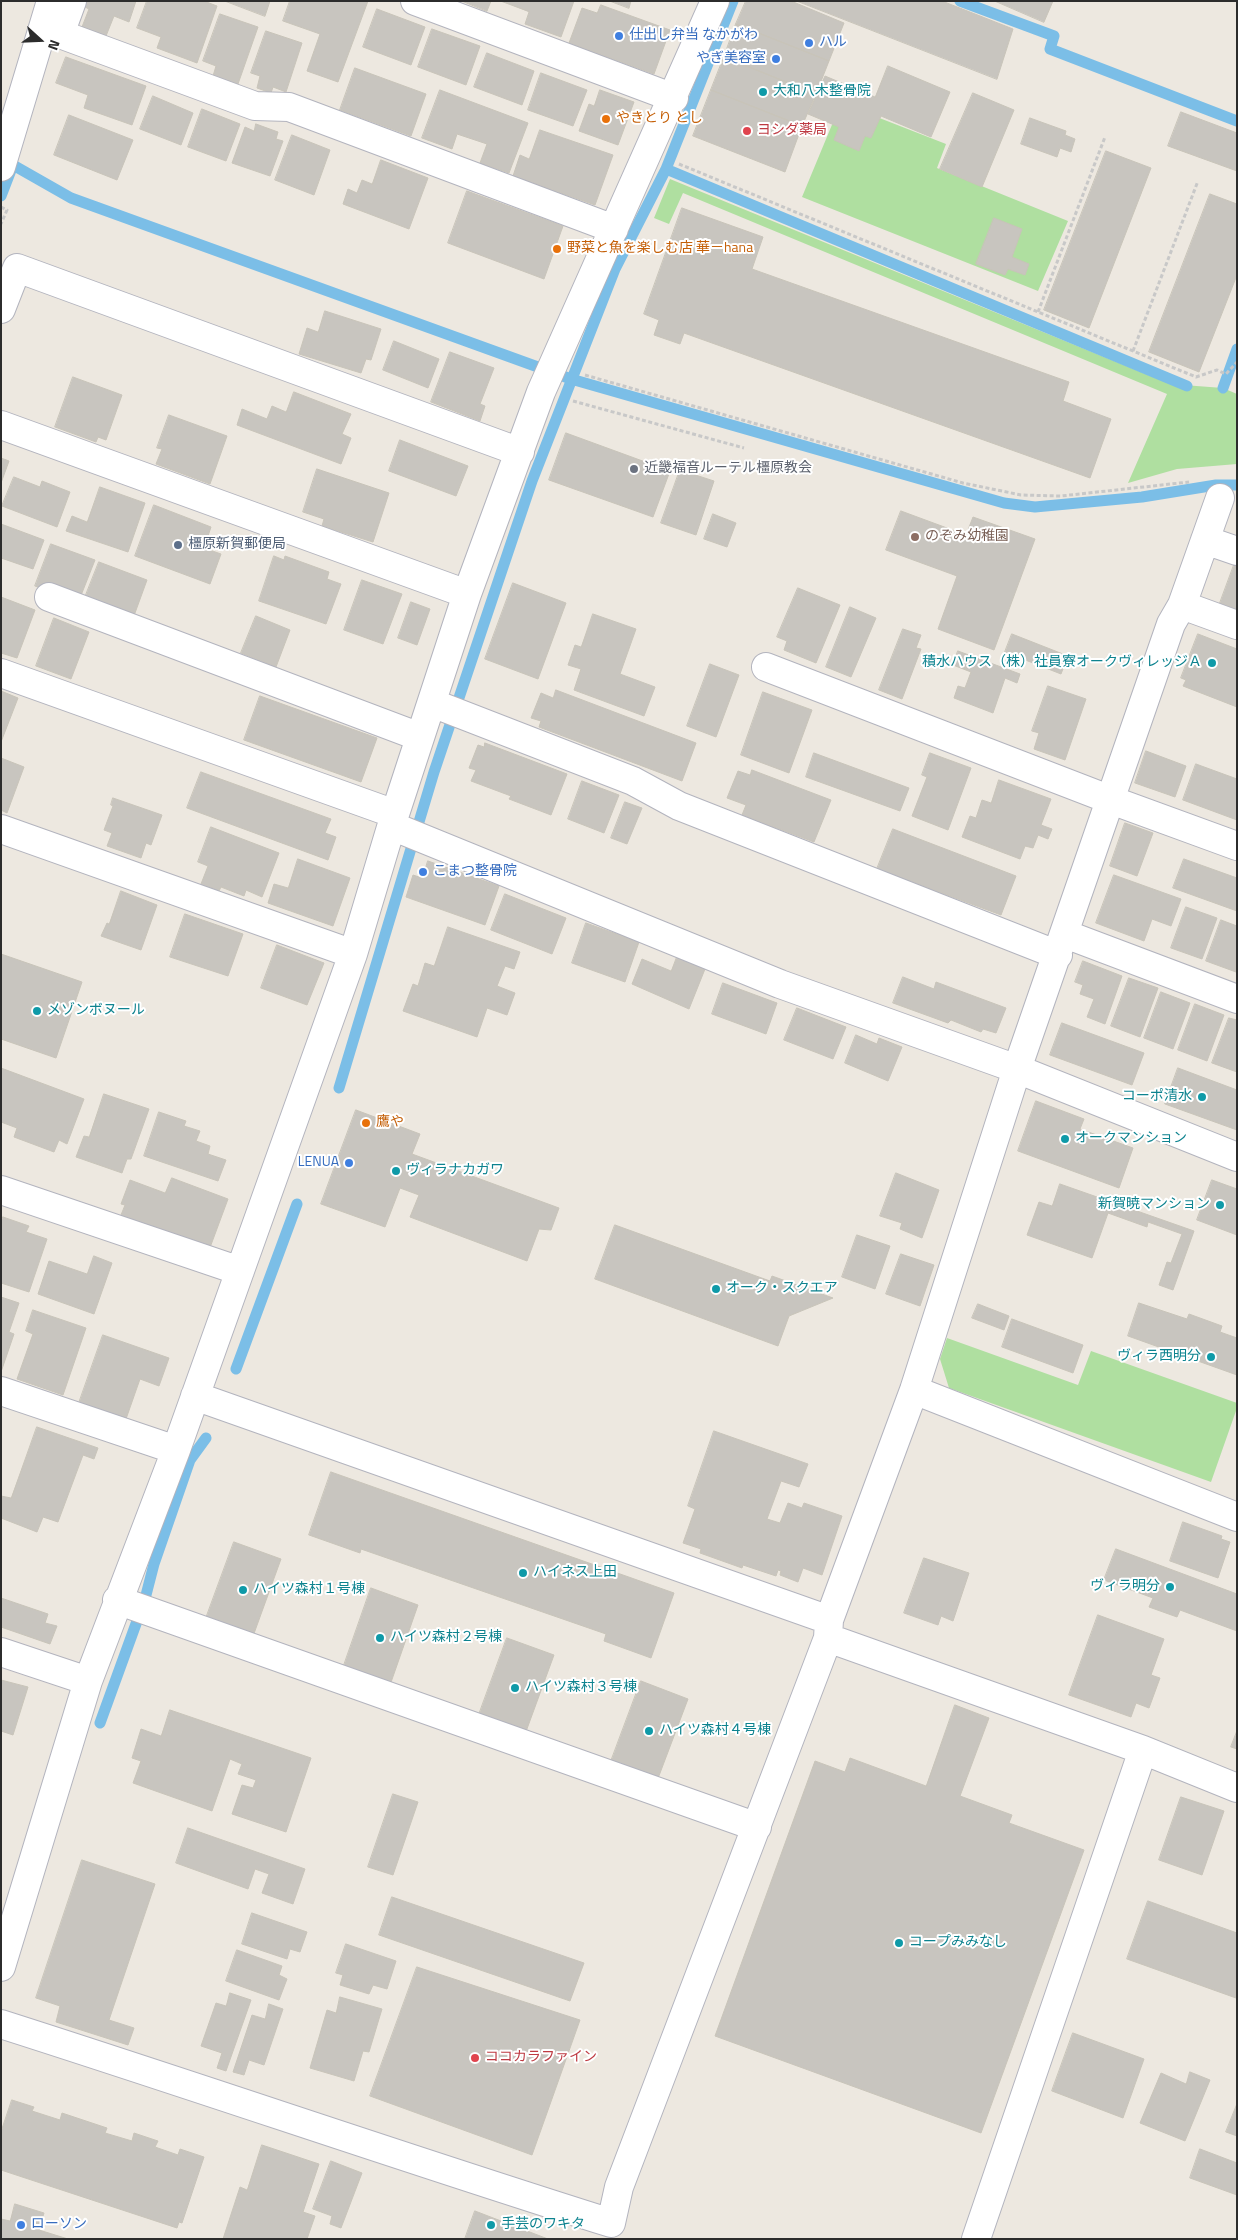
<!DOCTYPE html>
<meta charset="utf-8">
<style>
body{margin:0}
#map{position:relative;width:1238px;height:2240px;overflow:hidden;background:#ede8e0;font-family:"Titillium Web",sans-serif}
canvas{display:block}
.frame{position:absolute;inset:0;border:2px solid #2c2c2c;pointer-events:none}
.north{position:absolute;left:15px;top:15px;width:50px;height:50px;-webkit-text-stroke:4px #fff;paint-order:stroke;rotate:110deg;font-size:14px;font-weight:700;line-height:20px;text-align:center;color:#2c2c2c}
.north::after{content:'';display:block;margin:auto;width:18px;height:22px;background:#2c2c2c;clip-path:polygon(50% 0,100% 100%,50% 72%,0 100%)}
</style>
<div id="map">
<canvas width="1238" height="2240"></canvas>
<div class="frame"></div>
<div class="north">N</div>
</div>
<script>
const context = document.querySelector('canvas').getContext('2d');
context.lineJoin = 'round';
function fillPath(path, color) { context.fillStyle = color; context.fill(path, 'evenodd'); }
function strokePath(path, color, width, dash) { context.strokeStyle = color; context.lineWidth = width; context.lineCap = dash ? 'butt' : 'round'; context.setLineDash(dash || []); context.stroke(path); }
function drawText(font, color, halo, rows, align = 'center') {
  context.font = font + ' "Titillium Web","Noto Sans JP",sans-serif'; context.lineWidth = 4; context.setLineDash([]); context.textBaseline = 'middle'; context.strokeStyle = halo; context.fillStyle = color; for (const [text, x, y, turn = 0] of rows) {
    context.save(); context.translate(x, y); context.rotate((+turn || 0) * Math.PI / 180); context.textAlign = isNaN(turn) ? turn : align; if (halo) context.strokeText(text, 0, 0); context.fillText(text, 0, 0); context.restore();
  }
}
fillPath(new Path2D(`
 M841 103 946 144 937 168 1068 221 1038 291 802 197Z
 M670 179 1170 384 1223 388 1237 394V464L1177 469 1128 483 1167 394 683 193 669 224 654 218Z
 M947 1338 1078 1385 1091 1351 1237 1403V1408L1211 1482 949 1388 940 1359Z`), '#afdfa0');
strokePath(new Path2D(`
 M960 1 1054 36 1050 49 1237 121
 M666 169 1187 386
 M1 196 13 165 71 198 571 379 1004 503 1035 507 1142 497 1216 485H1237
 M1223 388 1237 349
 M339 1088 434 772 532 481 615 269 666 169 733 1
 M236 1369 297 1204
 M100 1723 145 1599 154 1564 190 1460 206 1438`), '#7bbee7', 11);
const building = new Path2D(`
 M85 1H136L129 22 114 16 106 36 82 27 89 9 83 6Z
 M147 1H204L217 6 197 63 157 48 161 37 137 28Z
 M225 1H270L265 16Z
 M290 1H368L338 82 307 71 320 34 283 21Z
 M462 1H491L487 11Z
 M501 1H574L561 37 525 24 529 12Z
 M610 1H631L629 8Z
 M746 1H791L844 23 829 61 736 24Z
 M797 1H942L1013 29 997 79Z
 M995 1H1053L1044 22Z
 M601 5 670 30 654 74 569 43 582 8 597 13Z
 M377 9 425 27 411 65 363 47Z
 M220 14 258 27 238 84 213 76 216 66 203 61Z
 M736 24 829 61 816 94 724 57Z
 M432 29 480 46 466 85 418 67Z
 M266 31 302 43 286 92 273 87 271 93 257 88 260 76 251 73Z
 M487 53 534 71 522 105 474 87Z
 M66 57 146 86 132 125 84 108 88 95 56 83Z
 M724 57 816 94 802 126 711 90Z
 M888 66 950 92 931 137 881 116 871 138 865 136 859 151 834 140 839 127 808 114 825 76 875 97Z
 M355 68 426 94 411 136 340 110Z
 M541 73 587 90 573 126 528 110Z
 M440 90 528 123 509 173 480 163 487 144 457 134 452 149 422 138Z
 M600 90 634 102 618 145 579 131 589 104 594 106Z
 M711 90 802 126 785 172 693 136Z
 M973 93 1014 110 982 187 940 169Z
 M153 96 193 113 181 145 140 129Z
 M202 109 240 124 226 161 188 147Z
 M1181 112 1237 133V171L1168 146Z
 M69 115 133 140 117 180 54 155Z
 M1030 118 1066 131 1065 135 1075 139 1071 152 1060 148 1057 157 1021 144Z
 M256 124 278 132 276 139 283 141 270 176 232 163 245 127 254 131Z
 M540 130 613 155 595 205 513 176 520 155 529 159Z
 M292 135 330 150 314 195 275 180Z
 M1106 151 1151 168 1089 328 1044 310Z
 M381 160 428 178 409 229 343 204 348 189 357 193 362 180 372 184Z
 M467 191 563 226 544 279 448 243Z
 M1210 194 1237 204V275L1199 372 1149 352Z
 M682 208 763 237 752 269 1069 382 1063 401 1111 419 1090 478 684 333 680 344 654 335 659 320 644 314Z
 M994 218 1022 229 1012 257 1029 264 1025 275 1008 269 1005 275 976 264Z
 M325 311 381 329 371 360 366 359 361 373 299 354 307 328 318 332Z
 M394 341 439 359 428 388 383 370Z
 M450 352 494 368 480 404 485 406 480 421 431 402Z
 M73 377 122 395 106 440 98 437 96 442 55 427Z
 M294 392 351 414 342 434 351 438 341 464 237 425 242 409 267 419 272 406 286 412Z
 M169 415 227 436 210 484 156 464 162 449 157 448Z
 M566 433 670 471 653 517 549 480Z
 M400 440 468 466 456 496 389 471Z
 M1 458 9 461 1 483Z
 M317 469 389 493 373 542 322 526 324 519 303 512Z
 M680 470 714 481 696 535 661 523Z
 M14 477 40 487 42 481 70 492 57 527 2 506Z
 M100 487 145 503 128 552 66 531 72 516 87 522Z
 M154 505 211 527 204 548 221 554 210 584 135 556Z
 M901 511 966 535 973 517 1035 539 994 650 938 629 957 576 886 550Z
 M713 514 736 523 727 547 704 539Z
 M1 524 44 540 33 569 1 558Z
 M51 544 95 560 78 603 35 586Z
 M274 556 284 560 285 556 329 572 327 579 341 584 326 624 259 601Z
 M99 562 147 580 131 624 82 605Z
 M1234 565 1237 567V609L1220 603Z
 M362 580 402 594 383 644 344 630Z
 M513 583 566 603 538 679 485 659Z
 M798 588 840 605 816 663 784 650 787 641 777 637Z
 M1 597 35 610 17 658 1 653Z
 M411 602 430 609 417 645 398 638Z
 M850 607 876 618 851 677 826 667Z
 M593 614 636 629 620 674 655 687 644 716 574 690 581 669 568 665 575 645 581 647Z
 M256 616 290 630 276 667 241 653Z
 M54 618 89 632 71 679 36 666Z
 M903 629 921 635 916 648 921 649 902 699 879 690Z
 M1012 634 1068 656 1061 674 1005 652Z
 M1198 634 1237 649V707L1183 686 1186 680 1181 678Z
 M958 651 1020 674 1017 683 1005 678 993 713 954 698 958 686 965 688 971 672 953 665Z
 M710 664 739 675 716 737 687 726Z
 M1048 686 1086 699 1065 760 1034 749 1039 733 1032 731Z
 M556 690 696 743 682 781 539 727 541 721 531 718 541 693 553 698Z
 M1 691 18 698 1 742Z
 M763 692 812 710 789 773 741 755Z
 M260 696 377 738 361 782 244 740Z
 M485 743 567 774 551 815 509 799 511 796 471 781 476 770 469 768 478 745 484 747Z
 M1146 751 1186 766 1175 797 1135 783Z
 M814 753 909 788 900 811 806 777Z
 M930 753 971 768 948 830 912 816 927 777 922 775Z
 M1 758 24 767 7 813 1 810Z
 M1196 764 1237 779V820L1183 800Z
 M752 770 831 800 814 842 742 815 746 805 727 798 738 771 750 775Z
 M201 772 331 819 325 833 336 837 328 860 187 808Z
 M999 780 1051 799 1041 825 1052 829 1048 839 1038 835 1033 848 1025 846 1020 859 962 837 970 816 976 818 982 800 991 803Z
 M582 781 619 795 604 833 568 819Z
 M113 798 162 815 151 845 146 843 141 858 107 846 112 833 104 830 113 806 111 805Z
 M625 802 642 808 627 844 611 838Z
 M1125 823 1153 833 1137 876 1110 866Z
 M211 827 279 853 262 897 246 890 244 896 221 887 219 891 201 884 208 866 198 862Z
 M893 829 1016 876 1001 915 877 869Z
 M298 859 350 878 333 926 268 903 274 884 288 888Z
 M1184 859 1237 878V911L1173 888Z
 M428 861 499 886 485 925 406 897 413 875 422 878Z
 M1114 875 1181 899 1171 926 1152 919 1144 941 1096 923Z
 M121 891 157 905 141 950 101 936 107 923 109 924Z
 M505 894 566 918 552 954 491 930Z
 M1186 907 1217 918 1202 959 1171 948Z
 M185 914 243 934 228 976 170 957Z
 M1221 920 1237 926 1236 972 1206 961Z
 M586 923 639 942 625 982 572 963Z
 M448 927 520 952 514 969 505 966 497 986 515 993 507 1015 487 1008 477 1037 403 1011 413 984 418 986 425 963 434 966Z
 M277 945 324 963 307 1005 261 988Z
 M1 954 82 982 56 1058 1 1039Z
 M677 957 705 969 689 1009 632 984 642 959 671 971Z
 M1083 961 1122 976 1105 1024 1087 1017 1094 999 1080 994 1083 985 1075 982Z
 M903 977 934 989 936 982 1006 1008 996 1033 983 1029 981 1032 951 1020 948 1023 893 1003Z
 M1129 978 1158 988 1140 1037 1111 1026Z
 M723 983 777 1003 766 1034 712 1014Z
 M1161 992 1190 1003 1173 1049 1144 1038Z
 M1195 1004 1224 1015 1207 1061 1178 1050Z
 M797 1008 846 1027 833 1059 784 1040Z
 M1229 1018 1237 1020V1072L1212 1063Z
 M1062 1023 1144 1053 1132 1085 1050 1055Z
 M856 1035 877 1044 879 1038 902 1047 888 1081 845 1063Z
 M1 1068 84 1099 67 1144 59 1140 54 1152 14 1137 17 1128 1 1122Z
 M1178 1068 1237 1090V1130L1165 1104Z
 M104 1094 149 1109 131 1159H127L122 1173 76 1157 84 1136 89 1137Z
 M1036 1101 1084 1119 1080 1129 1133 1148 1119 1188 1018 1151Z
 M356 1110 420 1134 412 1154 559 1208 551 1230 539 1229 527 1261 410 1217 419 1195 400 1188 385 1227 321 1204Z
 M159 1112 186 1121 184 1126 200 1131 196 1141 210 1146 208 1154 226 1160 218 1181 144 1156Z
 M896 1173 939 1190 922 1238 900 1229 902 1223 880 1216Z
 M172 1178 228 1199 208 1253 119 1220 125 1205 121 1204 130 1180 165 1193Z
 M1212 1180 1237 1189V1235L1197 1220Z
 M1060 1184 1194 1231 1173 1290 1159 1285 1167 1262 1171 1263 1182 1234 1148 1222 1147 1227 1108 1213 1092 1258 1027 1235 1039 1202 1052 1206Z
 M3 1217 29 1226 26 1232 47 1239 29 1292 1 1283V1222Z
 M615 1225 770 1281 772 1276 833 1298 789 1316 778 1346 595 1279Z
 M857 1235 890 1246 875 1289 842 1277Z
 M901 1254 934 1265 920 1306 886 1294Z
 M94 1256 112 1263 94 1314 38 1294 49 1261 87 1274Z
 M1 1297 19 1303 9 1332 14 1334 1 1372Z
 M1139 1303 1187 1319 1189 1314 1222 1326 1220 1332 1237 1338V1375L1128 1336Z
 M978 1304 1009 1316 1004 1330 972 1318Z
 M33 1310 86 1328 63 1395 17 1379 33 1334 26 1331Z
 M1012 1319 1083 1345 1073 1373 1002 1347Z
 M103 1335 169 1358 159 1386 140 1379 126 1419 79 1403Z
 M37 1427 98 1448 94 1459 83 1455 58 1522 43 1517 37 1532 1 1518V1496L11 1498Z
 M714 1431 808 1464 799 1487 781 1481 767 1519 780 1523 788 1503 802 1508 804 1503 842 1516 822 1575 803 1568 798 1582 780 1575 781 1571 778 1570 776 1576 743 1565 742 1568 700 1553 701 1549 683 1543 695 1509 688 1506Z
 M331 1472 674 1593 651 1658 604 1641 606 1634 361 1549 360 1553 309 1535Z
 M1183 1522 1222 1536 1221 1539 1230 1542 1218 1578 1170 1561Z
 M234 1542 281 1559 252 1639 205 1621Z
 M1116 1549 1237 1594V1631L1180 1610 1177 1617 1149 1607 1153 1598 1104 1580Z
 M924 1558 969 1573 953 1621 941 1616 938 1625 904 1613Z
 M371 1588 418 1605 389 1688 342 1671Z
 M1 1598 48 1614 45 1623 57 1626 50 1644 1 1627Z
 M1098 1615 1164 1639 1151 1675 1160 1678 1149 1708 1136 1703 1131 1717 1069 1695Z
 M507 1638 554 1655 524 1737 477 1720Z
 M1 1680 28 1687 13 1735 1 1731Z
 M641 1681 688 1699 657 1781 610 1764Z
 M955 1705 989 1718 960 1796 1012 1815 1009 1823 1084 1850 981 2133 715 2036 815 1761 845 1772 850 1758 926 1786Z
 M170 1710 311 1758 286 1832 232 1814 242 1785 253 1788 256 1780 238 1774 242 1764 230 1759 212 1811 133 1783 141 1761 132 1758 141 1729 161 1736Z
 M1237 1731V1749L1231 1747Z
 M393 1794 418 1802 393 1875 368 1867Z
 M1181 1797 1224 1811 1202 1875 1159 1860Z
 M188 1828 305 1869 293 1904 262 1893 269 1874 255 1869 248 1889 176 1863Z
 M82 1860 155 1884 109 2020 134 2028 128 2045 56 2022 60 2006 36 1998Z
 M392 1897 584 1963 570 2001 379 1935Z
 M1148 1901 1237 1933 1236 1998 1127 1959Z
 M252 1913 307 1932 300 1952 290 1949 287 1959 242 1944Z
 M346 1944 396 1961 387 1989 373 1985 369 1994 340 1985 343 1975 336 1973Z
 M237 1950 282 1966 279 1975 287 1979 279 2000 226 1981Z
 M417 1967 580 2020 532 2155 370 2096Z
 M230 1993 251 2000 226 2071 217 2068 222 2053 201 2046 216 2003 226 2006Z
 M340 1997 382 2009 369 2052 363 2051 354 2081 310 2068 327 2010 336 2013Z
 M269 2004 283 2009 264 2065 249 2060 244 2075 233 2072 252 2015 265 2019Z
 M1073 2033 1144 2059 1123 2118 1052 2091Z
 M1190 2072 1210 2080 1185 2141 1140 2123 1161 2073 1186 2084Z
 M12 2100 34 2107 32 2111 60 2120 62 2113 107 2128 105 2133 132 2141 134 2133 158 2141 155 2147 178 2155 180 2149 204 2157 182 2223 179 2222 177 2228 1 2170V2132Z
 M1237 2104V2136L1226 2132Z
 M262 2145 319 2164 303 2212 315 2216 307 2239H223L240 2187 247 2190Z
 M1200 2149 1237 2163V2195L1190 2178Z
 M331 2161 362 2173 341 2228 330 2224 332 2216 313 2209Z
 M15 2204 44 2213 39 2230 68 2239H1V2219L10 2221Z
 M475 2211 548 2239H465Z`);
fillPath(building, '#c8c5bf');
strokePath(building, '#c8c4b9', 1);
const minor = new Path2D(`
 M72 1 60 34 255 106 289 107 614 229
 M415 1 674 98
 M1 167 51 1
 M1 309 17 268 520 452
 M1 425 467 594
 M1205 540 1237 551
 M49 597 420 737
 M1182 605 1237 625
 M766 667 1111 800 1237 846
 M1 673 395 814
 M432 703 633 781 679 806 1058 955
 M392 826 780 984 1017 1069 1237 1157
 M1 829 353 954
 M1065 934 1237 999
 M1 1190 240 1271
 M914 1390 1237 1517
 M1 1391 176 1450
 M195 1396 829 1620
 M117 1600 757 1827
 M828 1638 1143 1750 1237 1788
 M1 1652 88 1681
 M1 1967 88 1681 176 1450 353 954 395 814 467 594 541 392 715 1
 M1 2024C205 2089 407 2159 611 2223L619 2187 828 1638 829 1620 914 1390 1017 1069 1171 624 1182 605 1220 498
 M976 2239 1143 1750`);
strokePath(minor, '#b3b4be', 30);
strokePath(new Path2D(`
 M679 164 1196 377 1217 370 1226 374 1237 362
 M1 207 7 210 1 224
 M1038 312 1105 137
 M1133 351 1198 181
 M585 375 963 483 1021 495 1061 496 1189 482
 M573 401 744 448`), '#c8c8c8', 3, [4, 2.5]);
strokePath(minor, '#fff', 28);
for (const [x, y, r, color] of [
 [619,36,5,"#3f7fe0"],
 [809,43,5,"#3f7fe0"],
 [776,59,5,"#3f7fe0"],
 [763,92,5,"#0f9aa8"],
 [606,119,5,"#e8710a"],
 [747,131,5,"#e0444e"],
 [557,249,5,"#e8710a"],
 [634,469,5,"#6b7280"],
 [915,537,5,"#8d6e63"],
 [178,545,5,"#5c6f8a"],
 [1212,663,5,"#0f9aa8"],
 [423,872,5,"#3f7fe0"],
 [37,1011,5,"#0f9aa8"],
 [1202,1097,5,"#0f9aa8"],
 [366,1123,5,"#e8710a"],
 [1065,1139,5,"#0f9aa8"],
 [349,1163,5,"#3f7fe0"],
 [396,1171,5,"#0f9aa8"],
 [1220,1205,5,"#0f9aa8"],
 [716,1289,5,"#0f9aa8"],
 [1211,1357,5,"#0f9aa8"],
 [523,1573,5,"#0f9aa8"],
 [1170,1587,5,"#0f9aa8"],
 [243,1590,5,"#0f9aa8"],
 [380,1638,5,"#0f9aa8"],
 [515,1688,5,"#0f9aa8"],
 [649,1731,5,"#0f9aa8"],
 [899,1943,5,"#0f9aa8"],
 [475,2058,5,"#e0444e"],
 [21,2225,5,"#3f7fe0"],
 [491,2225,5,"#0f9aa8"]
]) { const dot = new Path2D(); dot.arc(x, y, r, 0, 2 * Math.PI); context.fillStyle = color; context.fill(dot); strokePath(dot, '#fff', 2); }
drawText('14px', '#366cbe', '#fff', [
 ["仕出し弁当 なかがわ",629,36],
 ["ハル",819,43],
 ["やぎ美容室",766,59,"right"],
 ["こまつ整骨院",433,872],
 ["LENUA",339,1163,"right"],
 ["ローソン",31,2225]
], 'left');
drawText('14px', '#0d838f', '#fff', [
 ["大和八木整骨院",773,92],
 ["積水ハウス（株）社員寮オークヴィレッジＡ",1202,663,"right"],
 ["メゾンボヌール",47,1011],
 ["コーポ清水",1192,1097,"right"],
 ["オークマンション",1075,1139],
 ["ヴィラナカガワ",406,1171],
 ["新賀暁マンション",1210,1205,"right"],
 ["オーク・スクエア",726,1289],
 ["ヴィラ西明分",1201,1357,"right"],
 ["ハイネス上田",533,1573],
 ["ヴィラ明分",1160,1587,"right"],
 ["ハイツ森村１号棟",253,1590],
 ["ハイツ森村２号棟",390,1638],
 ["ハイツ森村３号棟",525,1688],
 ["ハイツ森村４号棟",659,1731],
 ["コープみみなし",909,1943],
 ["手芸のワキタ",501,2225]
], 'left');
drawText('14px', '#c56008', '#fff', [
 ["やきとり とし",616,119],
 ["野菜と魚を楽しむ店 華－hana",567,249],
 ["鷹や",376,1123]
], 'left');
drawText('14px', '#be3a42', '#fff', [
 ["ヨシダ薬局",757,131],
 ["ココカラファイン",485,2058]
], 'left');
drawText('14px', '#5b616d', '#fff', [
 ["近畿福音ルーテル橿原教会",644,469]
], 'left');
drawText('14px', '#785e54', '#fff', [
 ["のぞみ幼稚園",925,537]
], 'left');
drawText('14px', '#4e5e75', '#fff', [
 ["橿原新賀郵便局",188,545]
], 'left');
</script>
